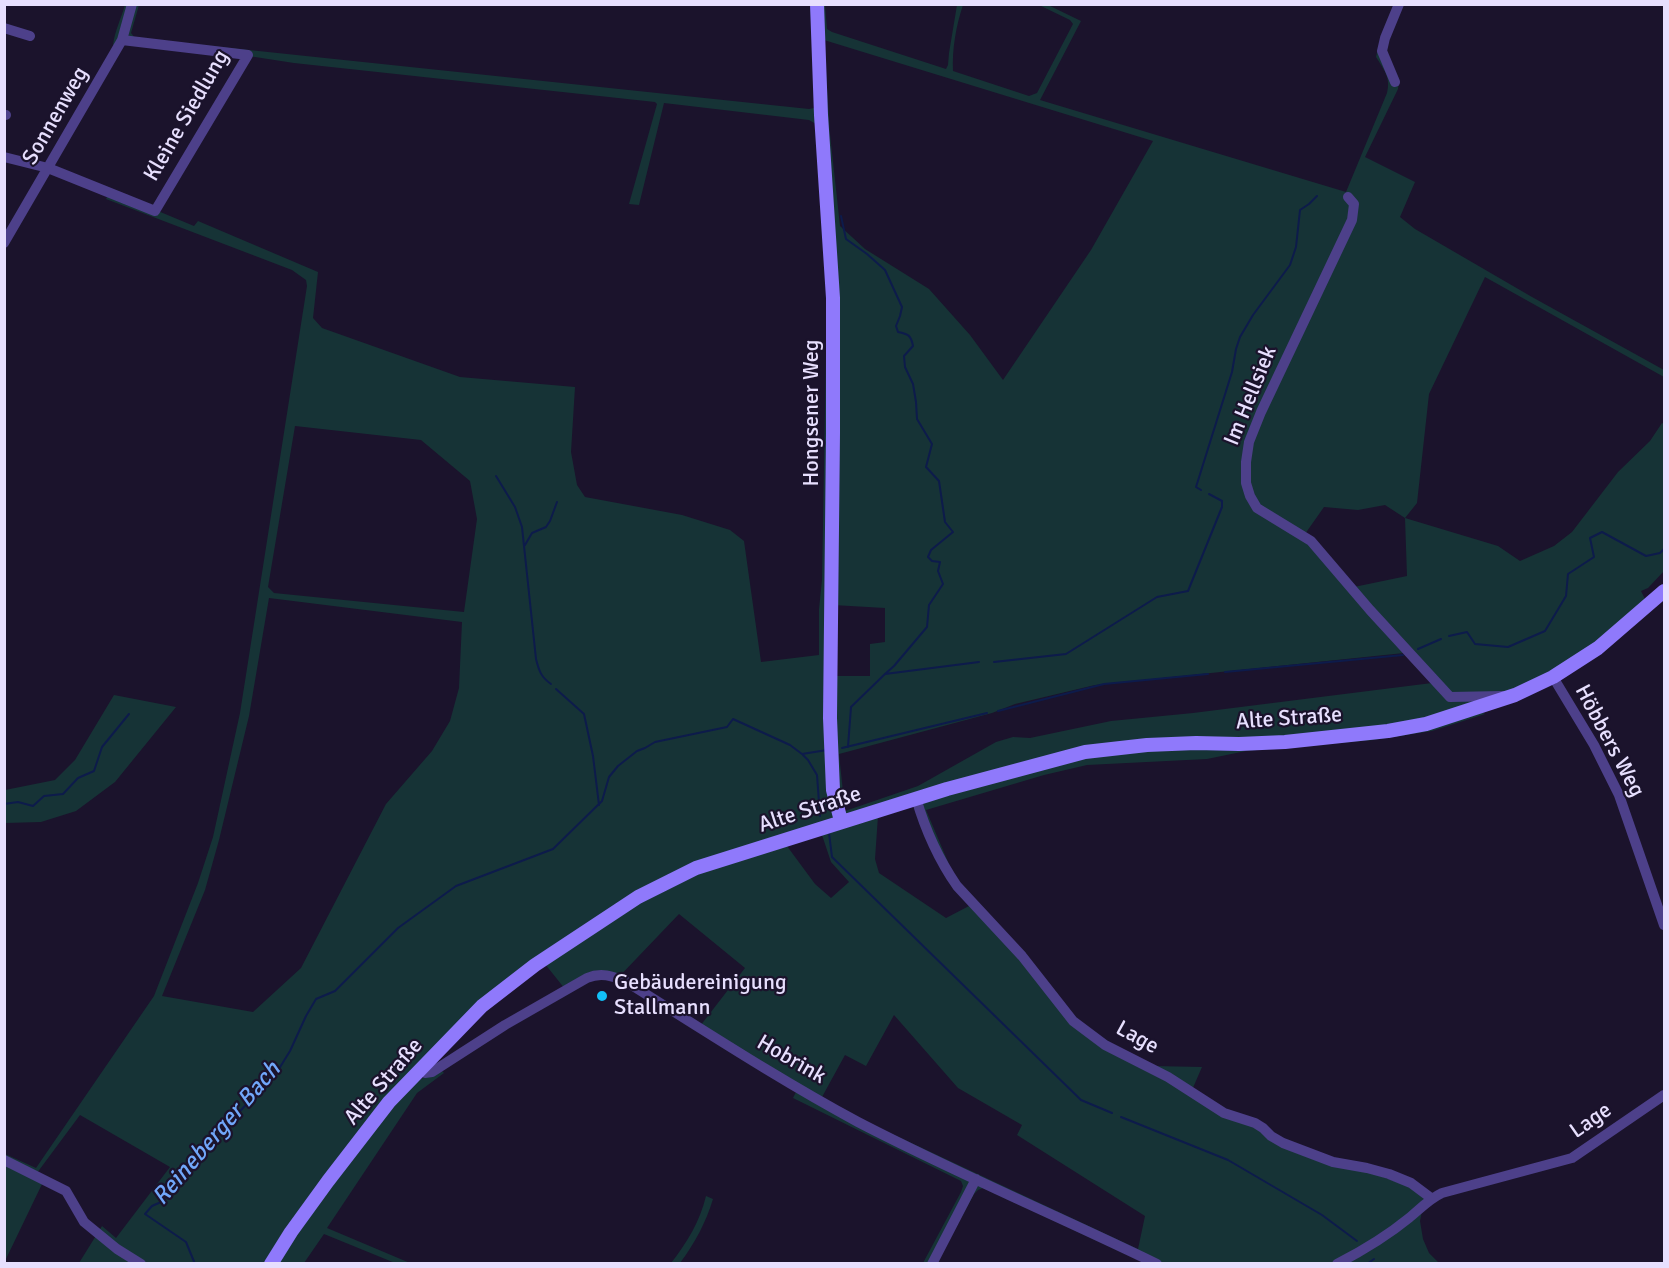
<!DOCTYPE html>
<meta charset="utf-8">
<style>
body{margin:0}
#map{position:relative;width:1669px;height:1268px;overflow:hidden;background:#1b132c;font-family:Signika,sans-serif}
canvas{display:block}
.frame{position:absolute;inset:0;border:6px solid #e7dffe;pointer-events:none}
</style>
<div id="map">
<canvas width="1669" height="1268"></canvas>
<div class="frame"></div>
</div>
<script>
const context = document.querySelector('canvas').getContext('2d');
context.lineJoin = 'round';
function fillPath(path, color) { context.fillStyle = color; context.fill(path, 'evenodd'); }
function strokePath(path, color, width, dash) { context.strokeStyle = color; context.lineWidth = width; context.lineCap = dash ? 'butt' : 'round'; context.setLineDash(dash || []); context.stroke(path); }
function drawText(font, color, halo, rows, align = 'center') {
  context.font = font + ' Signika,sans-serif'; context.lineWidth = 4.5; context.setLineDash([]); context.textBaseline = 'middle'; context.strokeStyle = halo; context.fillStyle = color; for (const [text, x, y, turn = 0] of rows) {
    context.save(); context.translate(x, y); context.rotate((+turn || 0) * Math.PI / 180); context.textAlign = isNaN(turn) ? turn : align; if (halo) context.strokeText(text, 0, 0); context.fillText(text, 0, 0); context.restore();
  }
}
fillPath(new Path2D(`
 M125 5H139L131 33 135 38 809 109 814 108 816 101 810 5H825L827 29 832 32 946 69 948 65 949 53 957 5H963C956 26 952 49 953 71L1029 96 1037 93 1073 24 1070 20 1039 5H1048L1081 21 1040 100 1346 192 1387 93C1391 77 1384 70 1376 57L1378 48 1385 51 1399 79 1398 89 1365 157 1415 182 1400 217 1415 229 1532 297 1664 370V377L1485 277 1429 394 1417 503 1405 518 1498 546 1520 561 1554 546 1572 532 1618 472 1650 441 1662 423 1664 424V571L1648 588 1641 591 1646 601 1582 654 1552 673 1473 708 1485 714 1432 731 1374 740 1246 751 1207 759 1087 765 1044 775 926 810 951 869 961 884 1076 1018 1109 1042 1153 1066 1202 1067 1192 1090 1272 1135 1431 1195 1424 1201 1420 1221 1423 1239 1429 1253 1439 1263H1145L983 1188 978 1190 974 1194 937 1263H923L961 1192 963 1186 961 1181 793 1098 797 1090 697 1030 745 968 679 914 615 981 597 978 565 989 541 959 481 1005 419 1080 440 1069 444 1073 417 1093 327 1228 410 1263H395L324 1234 304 1263 135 1264 132 1262 130 1264 79 1263 102 1226 116 1238 170 1167 80 1115 34 1177 43 1182 5 1261V1154L36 1168 154 996 198 883 213 837 240 713 307 286 306 280 292 270 106 199 110 191 194 226 198 221 318 272 313 318 322 328 460 377 575 387 571 452 577 485 585 497 682 515 730 530 744 541 761 662 819 655V609L822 580 827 295 816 124 809 120 664 103 639 205 629 204 657 104 655 102 294 63 255 57 130 45H113C115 30 121 19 125 5ZM824 40 1153 141 1091 250 1003 380 970 335 929 289 865 249 840 226 830 134ZM295 426 421 440 470 481 477 519 464 612 274 593 268 587ZM1385 505 1405 518 1407 576 1354 587 1305 534 1324 507 1358 510ZM269 598 462 622 459 688 450 721 432 751 386 804 301 968 253 1012 162 996 205 890 219 840 249 716ZM833 605 885 608V642L870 644V676H833ZM1404 653 1432 683 1193 713 1111 721 1030 738 1013 737 996 742 918 786 845 811 839 754 992 713 1015 704 1095 685ZM914 806 969 906 946 918 879 873 875 859 878 816ZM821 832 831 862 849 882 831 898 815 884 784 842ZM894 1015 958 1088 1022 1125 1017 1135 1145 1216 1138 1249 873 1125 822 1097 845 1055 866 1066Z
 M114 695 176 707 115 782 76 811 41 822 5 823V790L55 780 75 760Z
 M706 1196 713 1199C706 1222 695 1243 680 1263H671C687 1243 700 1221 706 1196Z`), '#163336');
strokePath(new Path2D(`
 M841 216 846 239 867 254 885 270 902 307 900 316 896 326 898 332C908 334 911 335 913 346L904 356 905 367 913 384 916 402 917 419 932 444 926 467 939 481 945 522 953 532 931 550 928 557 932 561 940 562 938 571 943 584 929 605 927 627 894 666 885 674
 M496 476 515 507 522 527 536 659C539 671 541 677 551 684
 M1201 490 1196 487 1232 372 1236 349 1240 337 1253 315 1290 265 1296 247 1300 210 1309 204 1317 196
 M525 545 532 533 546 527 550 521 557 502
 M1449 636 1467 632 1475 644 1508 647 1545 631 1566 596 1568 574 1594 557 1590 538 1602 532 1646 556 1660 553 1664 549
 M1418 649 1441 639
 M994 662 1066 654 1157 597 1188 591 1222 507V501L1209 494
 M1225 672 1403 655
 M556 689 584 714 593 756 599 805
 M998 711 1104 684 1208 674
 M848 747 851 707 885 674 979 662
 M842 748 987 713
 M803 755 808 760 817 775 820 816
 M4 804 18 802 33 806 44 796 63 794 78 778 94 771 102 747 129 714
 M829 833 832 857 1081 1100 1112 1113
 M1121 1117 1228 1160 1322 1215 1357 1241
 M195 1264 186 1242 145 1214 152 1206 161 1202 225 1127 277 1072 290 1051 306 1016 316 999 335 991 398 928 456 886 553 849 602 801 609 777 618 766 637 751 645 748 655 742 727 727 733 719 790 745 802 754 827 750
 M1367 1264 1374 1259`), '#0d1b4b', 2);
strokePath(new Path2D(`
 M4 28 30 36
 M1395 82 1382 51 1385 38 1399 4
 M4 115H6
 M4 157 48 168 155 211 248 55 122 40
 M1348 197 1354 204 1352 220 1261 412 1249 442 1246 462V483L1250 496 1257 508 1311 541 1370 610 1450 697 1503 696
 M4 243 122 40 132 4
 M1553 677 1594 745 1619 795 1664 925
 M916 798C925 829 939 860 957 886L1022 956 1073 1021 1105 1045 1168 1077 1224 1113 1255 1123 1263 1128 1271 1136 1283 1143 1333 1162 1367 1168 1389 1174 1411 1183 1431 1198
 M421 1069 425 1073 432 1072 505 1025 587 978C601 972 612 976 625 981 702 1029 778 1079 858 1122 956 1173 1058 1216 1157 1264
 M4 1160 66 1191 84 1222 117 1249 141 1264
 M932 1264 976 1179
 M1337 1264C1362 1251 1387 1236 1409 1218 1420 1209 1429 1199 1442 1193L1572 1158 1664 1095`), '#4d408a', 10);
strokePath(new Path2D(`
 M817 4 821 115 833 298V433L830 718 833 790 841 821
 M271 1264 291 1232 328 1181 389 1102 482 1006 535 965 638 897 696 868 947 789 1085 752 1147 745 1196 743 1239 744 1285 742 1388 731 1426 724 1515 695 1553 677 1598 648 1664 591`), '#8f79fb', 14);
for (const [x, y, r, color] of [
 [602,996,6,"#12bff7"]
]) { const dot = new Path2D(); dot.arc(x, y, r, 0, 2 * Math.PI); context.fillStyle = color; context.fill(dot); strokePath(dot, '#1b132c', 2); }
drawText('22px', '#e7dffe', '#1b132c', [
 ["Sonnenweg",56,116,-60],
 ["Kleine Siedlung",187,116,-60],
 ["Im Hellsiek",1251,396,-68],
 ["Hongsener Weg",812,413,-90],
 ["Alte Straße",1289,719,-4],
 ["Höbbers Weg",1609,741,62],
 ["Alte Straße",810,810,-18],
 ["Lage",1137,1038,29],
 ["Hobrink",791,1060,30],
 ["Alte Straße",384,1082,-49],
 ["Lage",1591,1121,-35]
]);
drawText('22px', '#e7dffe', '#1b132c', [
 ["Gebäudereinigung",614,983],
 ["Stallmann",614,1008]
], 'left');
drawText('italic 24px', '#71a7fa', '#1b132c', [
 ["Reineberger Bach",217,1134,-49]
]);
</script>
